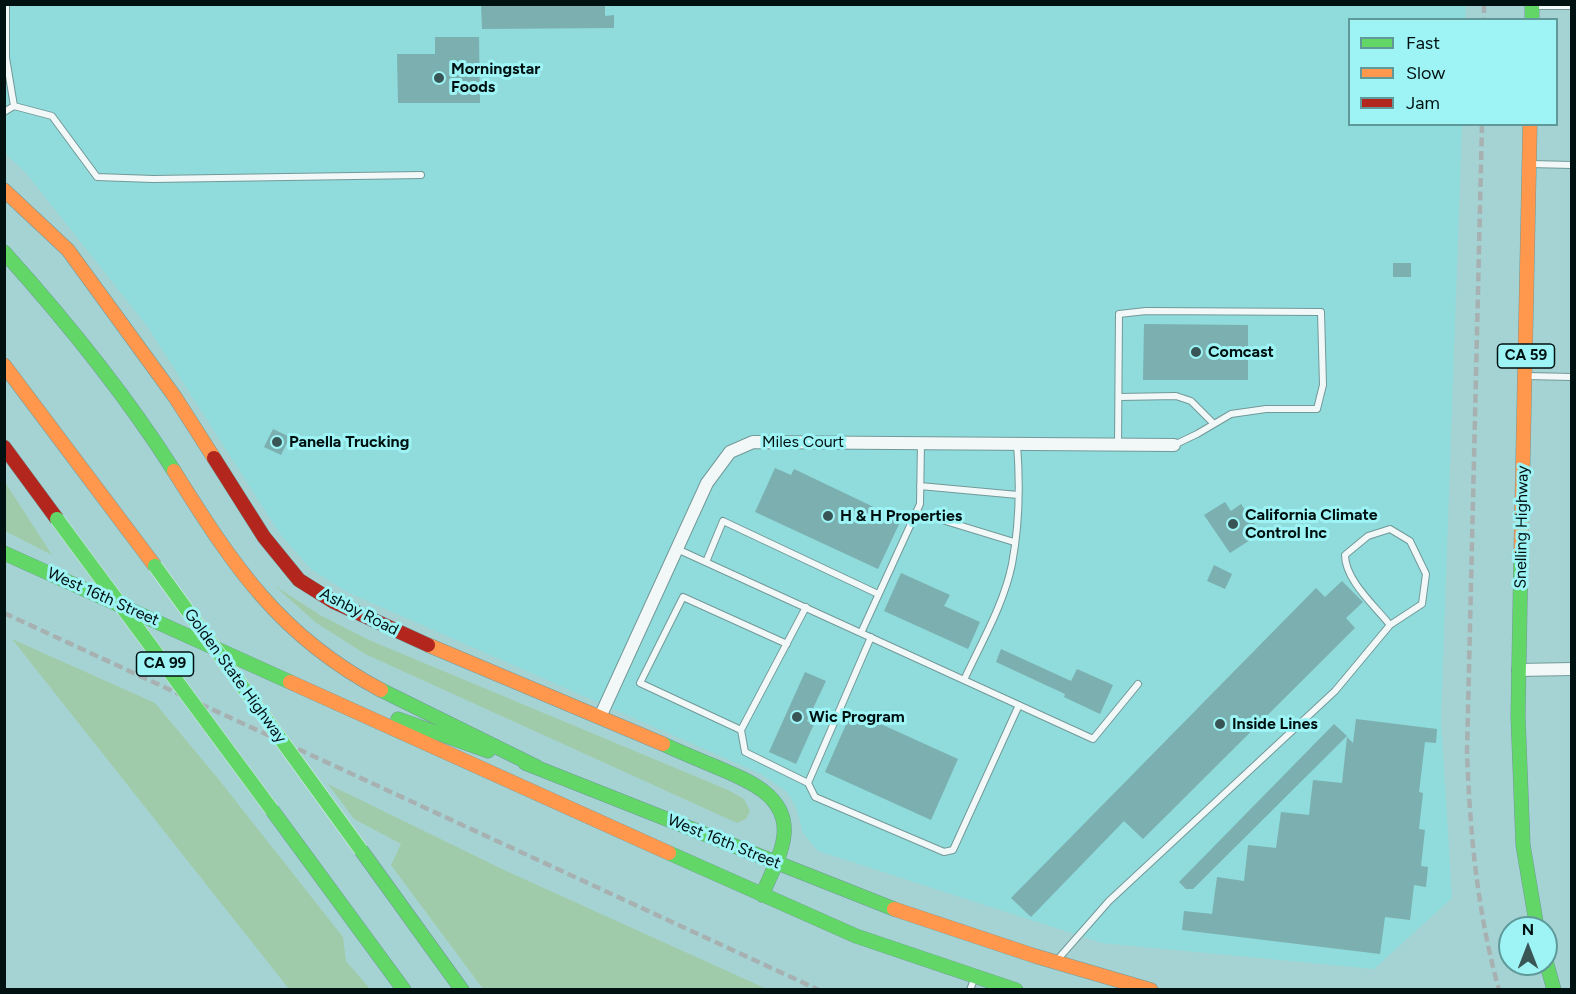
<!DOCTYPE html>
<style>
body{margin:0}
#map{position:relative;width:1576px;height:994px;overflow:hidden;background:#a5d3d3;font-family:Figtree,sans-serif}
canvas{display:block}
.frame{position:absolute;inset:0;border:6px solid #001112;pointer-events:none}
.legend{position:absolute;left:1348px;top:18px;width:210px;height:108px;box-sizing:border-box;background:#9ef4f5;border:2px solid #5f999a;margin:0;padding:8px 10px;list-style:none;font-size:18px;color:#001112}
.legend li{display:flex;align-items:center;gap:12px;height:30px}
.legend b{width:30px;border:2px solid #5f999a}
.north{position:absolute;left:1498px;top:916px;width:60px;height:60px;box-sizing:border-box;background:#9ef4f5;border:2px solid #5f999a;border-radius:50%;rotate:0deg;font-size:16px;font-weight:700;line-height:24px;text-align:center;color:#001112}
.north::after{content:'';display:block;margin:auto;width:21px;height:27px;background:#3a5556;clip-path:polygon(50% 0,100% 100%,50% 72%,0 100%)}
</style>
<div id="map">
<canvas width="1576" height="994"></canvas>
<div class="frame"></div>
<ul class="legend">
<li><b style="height:8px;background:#63d668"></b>Fast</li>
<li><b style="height:8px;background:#ff974d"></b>Slow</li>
<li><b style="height:8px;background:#b3261e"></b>Jam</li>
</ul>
<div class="north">N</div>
</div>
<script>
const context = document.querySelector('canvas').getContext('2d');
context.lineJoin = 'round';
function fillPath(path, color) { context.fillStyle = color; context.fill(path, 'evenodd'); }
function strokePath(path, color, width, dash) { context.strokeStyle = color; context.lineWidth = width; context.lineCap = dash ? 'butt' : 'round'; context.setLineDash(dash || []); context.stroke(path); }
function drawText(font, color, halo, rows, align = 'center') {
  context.font = font + ' Figtree,sans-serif'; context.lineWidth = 6; context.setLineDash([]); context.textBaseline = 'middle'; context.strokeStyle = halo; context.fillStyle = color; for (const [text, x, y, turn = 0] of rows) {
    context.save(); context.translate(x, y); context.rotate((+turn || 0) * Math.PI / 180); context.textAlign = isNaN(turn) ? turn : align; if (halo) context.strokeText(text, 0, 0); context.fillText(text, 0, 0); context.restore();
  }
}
fillPath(new Path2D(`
 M4 5H1466L1465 19 1350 20V124L1462 125 1441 719 1452 898 1374 969 1102 943 818 851 803 833 796 807 787 792 761 774 349 593 312 570 280 534 147 326 26 173 5 153Z`), '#90dbdb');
fillPath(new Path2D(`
 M5 482 52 555 5 531Z
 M275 586 320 615 369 640 728 790 744 799 750 811 746 819 737 823 365 654 315 622Z
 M12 639 155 703 216 776 343 937 346 961 370 989H289Z
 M328 784 504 870 767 989H483L391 865 401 844 354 819Z`), '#a0cbaa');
fillPath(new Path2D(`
 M481 4H605V16L614 15V28L482 29Z
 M435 37H479L480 103H398L397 54H435Z
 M1393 263H1411V277H1393Z
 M1144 324 1248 325V380H1143Z
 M273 429 290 437 281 455 264 447Z
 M775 468 791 475 794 469 901 520 878 569 755 512Z
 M1225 502 1231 511 1241 504 1261 533 1230 553 1204 515Z
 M1214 565 1232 574 1225 589 1207 581Z
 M901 573 950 595 944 606 980 622 968 649 884 611Z
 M1342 581 1363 602 1346 618 1355 628 1143 839 1124 821 1031 917 1011 898 1316 588 1325 597Z
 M1001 649 1071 681 1077 669 1113 685 1100 714 1064 697 1065 694 996 662Z
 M805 672 826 681 807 721 814 724 796 764 769 752Z
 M852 711 958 759 931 820 825 772Z
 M1356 719 1437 729 1436 743 1425 742 1419 792 1423 793 1419 829 1425 830 1421 866 1428 867 1426 887 1414 885 1410 920 1385 917 1380 954 1182 930 1184 911 1212 914 1217 877 1244 881 1248 845 1276 848 1281 812 1309 815 1313 780 1342 783 1347 737 1353 743Z
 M1334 724 1347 736 1193 889H1186L1179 882Z`), '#7bafb0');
const lane = new Path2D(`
 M6 4V58L14 106
 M1533 6H1572
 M4 112 14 106 52 116 97 177 153 179 421 175
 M1530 164 1572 165
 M1527 376 1572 377
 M1119 397 1176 396 1191 401 1214 424
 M1118 445 1119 314 1146 311 1321 312 1323 385 1317 409H1266L1231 414 1197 434 1174 445
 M920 486 1018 495
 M916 512 1014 542
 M677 549 1093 739 1138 684
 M706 562 723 521 878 594
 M861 633 920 504 921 443
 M871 637 808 783 815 797 944 852 953 850 1019 705
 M787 644 683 597 640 683 741 730 806 607
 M964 680C981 643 1004 604 1012 564 1019 527 1020 482 1017 444
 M741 730 745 752 808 783
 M1058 959 1109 901 1335 691 1390 625 1422 604 1426 574 1410 541 1390 529 1368 536 1345 555C1345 580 1375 606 1390 625
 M970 990 975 977`);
const street = new Path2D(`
 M1518 670 1572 669
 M600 717 707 483 730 452 753 442 1174 445`);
const fast = new Path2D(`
 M1532 4V20
 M4 252C66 321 124 392 174 471
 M1521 552 1518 716 1523 845 1537 928
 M4 553 290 682
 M381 690 537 767
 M398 719 488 751
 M663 744C680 752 697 759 714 766 744 779 788 794 784 835 782 855 770 876 762 895
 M525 763 894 909
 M272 810 404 990
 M361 850 462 990
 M669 853 856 936 1016 990
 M1546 961 1554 990`);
const slow = new Path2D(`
 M4 190 68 250 175 397 214 458
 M4 365 155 566
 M174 471C233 565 279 636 381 690
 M1521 552 1530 124
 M428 645 663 744
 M290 682 669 853
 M894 909 1035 956 1151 990`);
const jam = new Path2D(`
 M4 447 57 519
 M214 458 264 537 299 580 334 602 428 645`);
strokePath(lane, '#729999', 8);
strokePath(street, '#729999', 14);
strokePath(fast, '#729999', 15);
strokePath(slow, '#729999', 15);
strokePath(jam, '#729999', 15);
strokePath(lane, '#f2f8f8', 6);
strokePath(street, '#f2f8f8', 12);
strokePath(fast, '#63d668', 14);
strokePath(slow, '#ff974d', 14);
strokePath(jam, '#b3261e', 14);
strokePath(new Path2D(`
 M1484 4V20
 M1482 124 1467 752C1470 833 1477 911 1499 990
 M4 613 819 990`), '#a7b1b1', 4.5, [9, 4.5]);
const fastBridge = new Path2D(`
 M57 519 272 810
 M155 566 361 850`);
strokePath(fastBridge, '#d6ebeb', 15, []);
strokePath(fastBridge, '#63d668', 14);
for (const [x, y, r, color] of [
 [439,78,6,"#3a5556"],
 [1196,352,6,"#3a5556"],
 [277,442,6,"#3a5556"],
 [828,516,6,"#3a5556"],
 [1233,524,6,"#3a5556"],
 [797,717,6,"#3a5556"],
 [1220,724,6,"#3a5556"]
]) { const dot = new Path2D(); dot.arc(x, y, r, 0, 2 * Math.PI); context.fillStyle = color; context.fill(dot); strokePath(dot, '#9ef4f5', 2); }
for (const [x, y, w] of [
 [1526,356,57],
 [165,664,57]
]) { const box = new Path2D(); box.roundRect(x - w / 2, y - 12, w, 24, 4.5); context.fillStyle = '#9ef4f5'; context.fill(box); strokePath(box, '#001112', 1.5); }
drawText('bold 15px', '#001112', null, [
 ["CA 59",1526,356],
 ["CA 99",165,664]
]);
drawText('bold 16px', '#001112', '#9ef4f5', [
 ["Morningstar",451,69],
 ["Foods",451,87],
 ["Comcast",1208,352],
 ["Panella Trucking",289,442],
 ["California Climate",1245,515],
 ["Control Inc",1245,533],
 ["H & H Properties",840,516],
 ["Wic Program",809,717],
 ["Inside Lines",1232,724]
], 'left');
drawText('16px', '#001112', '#9ef4f5', [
 ["Miles Court",803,442],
 ["Snelling Highway",1522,527,-89],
 ["West 16th Street",103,597,24],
 ["Ashby Road",359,612,27],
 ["Golden State Highway",235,676,54],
 ["West 16th Street",724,842,22]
]);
</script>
